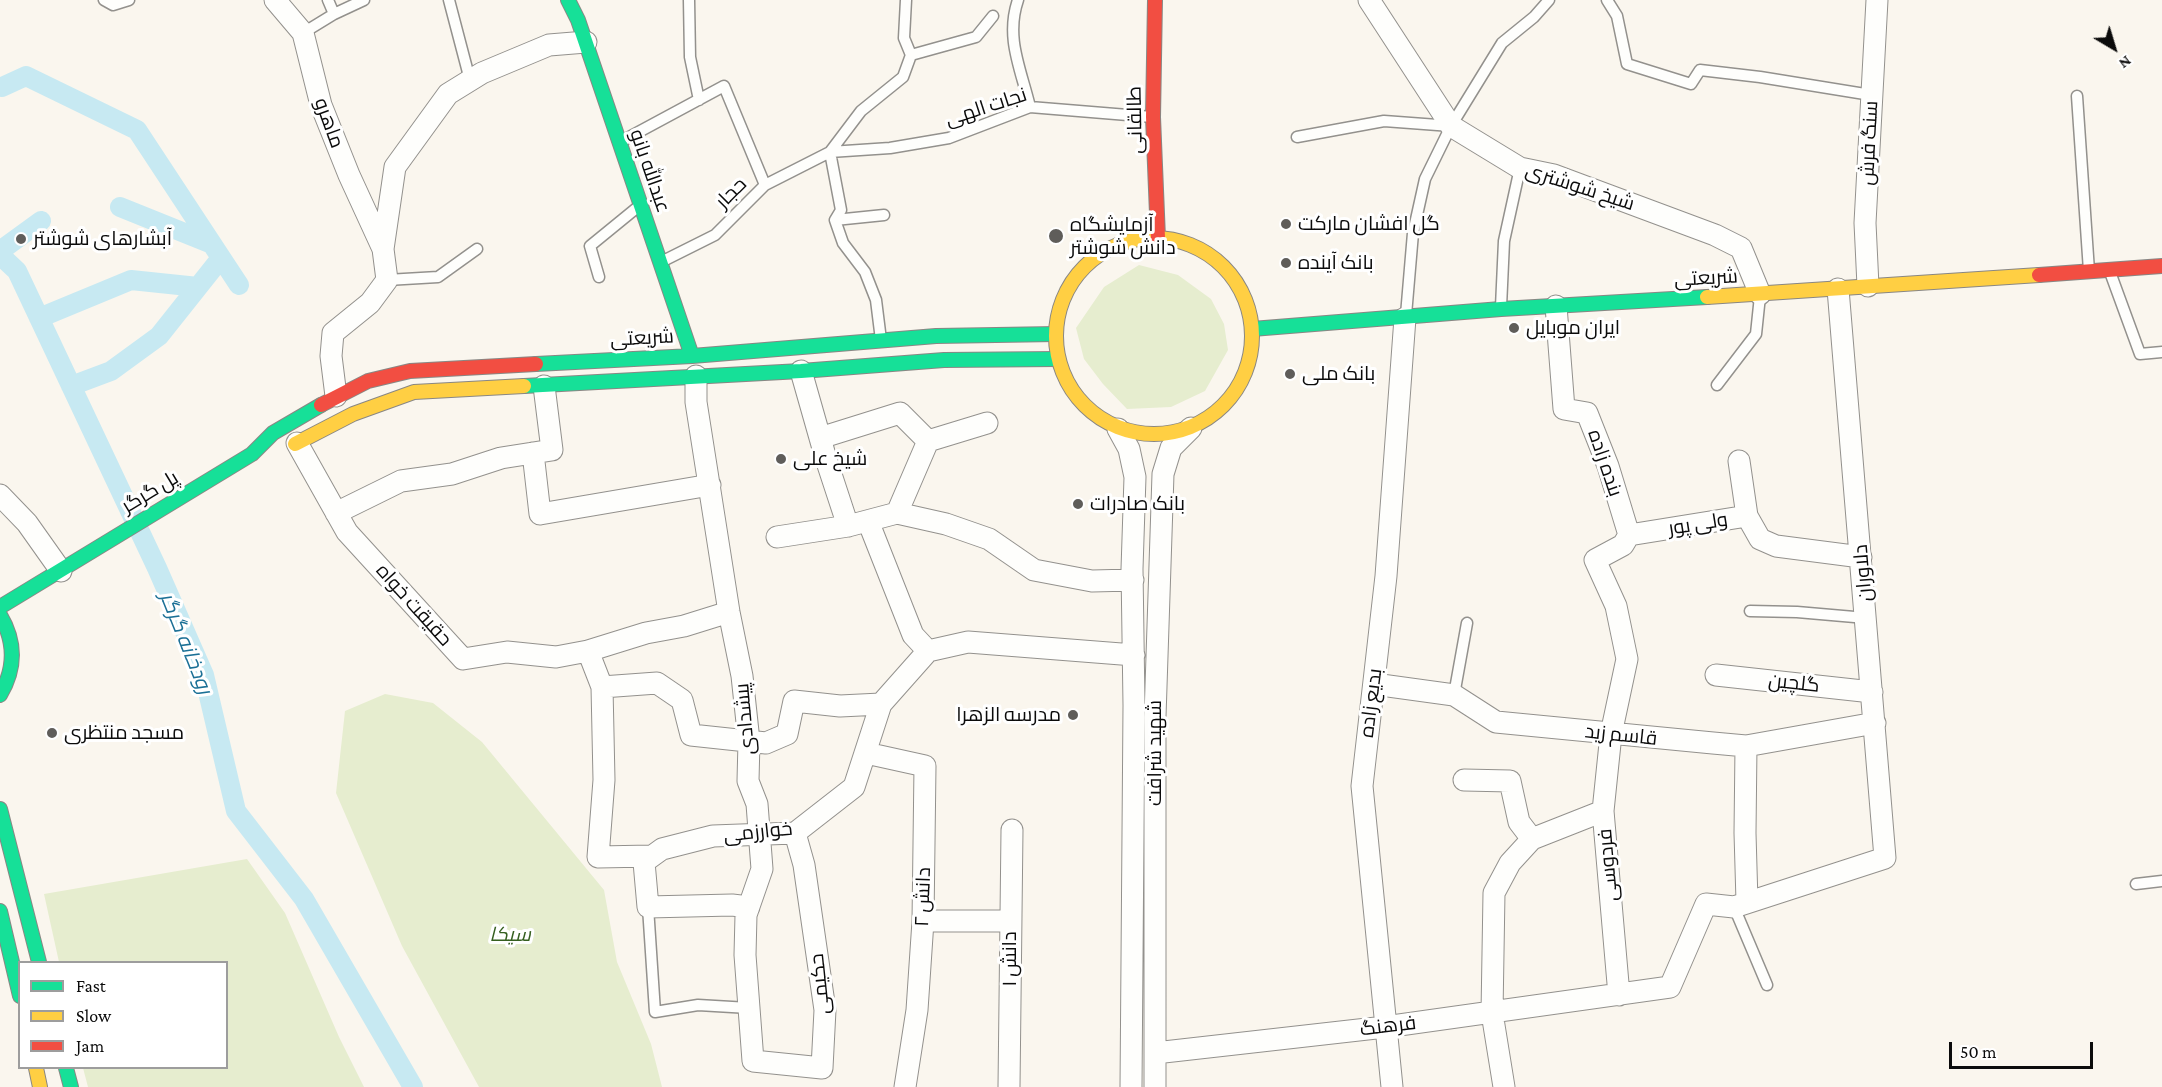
<!DOCTYPE html>
<meta charset="utf-8">
<style>
body{margin:0}
#map{position:relative;width:2162px;height:1087px;overflow:hidden;background:#faf6ee;font-family:"Crimson Pro",serif}
canvas{display:block}
.legend{position:absolute;left:18px;top:961px;width:210px;height:108px;box-sizing:border-box;background:#fff;border:2px solid #9d9d9d;margin:0;padding:8px 10px;list-style:none;font-size:18px;color:#0b0b0b}
.legend li{display:flex;align-items:center;gap:12px;height:30px}
.legend b{width:30px;border:2px solid #9d9d9d}
.north{position:absolute;left:2084px;top:18px;width:60px;height:60px;-webkit-text-stroke:4px #fff;paint-order:stroke;rotate:142deg;font-size:16px;font-weight:700;line-height:24px;text-align:center;color:#0b0b0b}
.north::after{content:'';display:block;margin:auto;width:21px;height:27px;background:#0b0b0b;clip-path:polygon(50% 0,100% 100%,50% 72%,0 100%)}
.scale{position:absolute;left:1949px;top:1042px;width:144px;height:27px;box-sizing:border-box;border:3px solid #0b0b0b;border-top:0;padding-left:8px;font-size:18px;line-height:21px;white-space:nowrap;color:#0b0b0b;-webkit-text-stroke:4px #fff;paint-order:stroke}
</style>
<div id="map">
<canvas width="2162" height="1087"></canvas>
<ul class="legend">
<li><b style="height:8px;background:#16e098"></b>Fast</li>
<li><b style="height:8px;background:#ffcf43"></b>Slow</li>
<li><b style="height:8px;background:#f24e42"></b>Jam</li>
</ul>
<div class="north">N</div>
<div class="scale">50 m</div>
</div>
<script>
const context = document.querySelector('canvas').getContext('2d');
context.lineJoin = 'round';
function fillPath(path, color) { context.fillStyle = color; context.fill(path, 'evenodd'); }
function strokePath(path, color, width, dash) { context.strokeStyle = color; context.lineWidth = width; context.lineCap = dash ? 'butt' : 'round'; context.setLineDash(dash || []); context.stroke(path); }
function drawText(font, color, halo, rows, align = 'center') {
  context.font = font + ' "Crimson Pro",Cairo,serif'; context.lineWidth = 6; context.setLineDash([]); context.textBaseline = 'middle'; context.strokeStyle = halo; context.fillStyle = color; for (const [text, x, y, turn = 0] of rows) {
    context.save(); context.translate(x, y); context.rotate((+turn || 0) * Math.PI / 180); context.textAlign = isNaN(turn) ? turn : align; if (halo) context.strokeText(text, 0, 0); context.fillText(text, 0, 0); context.restore();
  }
}
fillPath(new Path2D(`
 M1139 265 1178 275 1211 299 1224 324 1228 350 1205 391 1171 407 1127 409 1103 384 1084 359 1076 328 1104 287Z
 M385 694 433 703 482 742 604 890 617 962 651 1044 662 1087H479L402 946 336 793 345 711Z
 M247 859 285 913 339 1037 364 1087H88L83 1068H226V962H59L44 894Z`), '#e6edcf');
strokePath(new Path2D(`
 M2 87 26 76 137 130 239 285
 M120 207 212 244
 M0 251 41 221
 M0 255 17 271 157 568 204 675 236 811 304 899 413 1087
 M39 318 131 280 198 287
 M71 386 111 371 159 336 221 258`), '#c7e9f2', 20);
const lane = new Path2D(`
 M104 0 113 5 129 0
 M328 0 334 14
 M449 0 470 80
 M689 0 690 57 699 100
 M1018 0C1005 38 1021 69 1030 107
 M1607 0 1617 16 1627 64 1691 84 1700 70 1760 77 1871 95
 M303 33 334 14 364 0
 M911 55 976 37 993 16
 M2077 96 2089 271
 M1297 137 1384 121 1451 126
 M620 142 724 86 765 185
 M835 220 884 215
 M661 262 715 235 765 185 830 152 890 148 949 138 1030 107 1152 117
 M2110 272 2140 354 2162 352
 M599 277 590 246 639 206
 M387 280 438 277 477 249
 M1501 307 1504 241 1520 168
 M1406 315 1413 233 1425 179 1451 126 1502 43 1534 17 1549 0
 M881 340 876 300 865 272 843 243 835 220 841 210 830 152 861 111 903 77 911 55 904 38 906 0
 M1717 385 1756 334 1760 296
 M1750 611 1797 612 1866 618
 M1454 695 1467 623
 M2136 884 2162 881
 M648 907 655 1012 698 1005 749 1008
 M1734 907 1767 985`);
const street = new Path2D(`
 M275 0 303 33 321 105 349 175 383 249
 M1369 0 1451 126 1520 168 1554 175 1715 235 1741 248 1760 294
 M1868 286 1865 223 1877 0
 M1556 306 1564 409 1587 413 1608 466 1629 535
 M801 371 826 459 848 526
 M696 376V402L729 612 742 676 749 741 748 781 757 804 762 869 746 915 745 955 753 1061 822 1068 825 1010 804 865 795 833
 M336 396 331 356 333 333 370 303 387 280 383 249 395 167 448 94 482 73 549 45 586 42
 M1118 429 1129 449 1135 477 1132 569 1134 705 1131 1087
 M820 438 900 413 928 441
 M297 443 347 532 463 659 507 652 556 657 588 651 646 633 684 626 729 612
 M533 453 540 514 710 485
 M1739 461 1747 516
 M0 495 27 523 61 571
 M336 513 401 481 452 474 501 458 552 450 544 386
 M897 513 928 441 987 423
 M868 521 913 635 928 651
 M1629 535 1747 516 1760 539 1776 546 1861 557
 M777 537 848 526 897 513 946 524 989 539 1034 570 1092 581 1133 580
 M588 651 602 687 657 683 682 700 691 735 766 743 787 734 794 701 840 706 881 704
 M1716 675 1872 692
 M1374 684 1454 695 1496 722 1713 743 1746 746 1875 723
 M602 687 604 780 598 857 651 856
 M1746 746 1745 833 1747 902
 M866 753 925 766 923 921 917 1010 905 1087
 M1464 780 1510 781 1519 822 1532 839
 M749 907 732 905 648 907 644 862 662 849 713 836 795 833 854 787 881 704 928 651 968 642 1134 655
 M923 921H1010
 M1619 995 1603 811 1611 734 1627 659 1616 606 1595 560 1623 545 1629 535
 M1155 1053 1385 1027 1670 987 1706 904 1734 907 1885 858 1838 289
 M1009 1087 1012 830
 M1155 1087V717L1163 474 1171 448 1191 428
 M1392 1087 1362 786 1386 576 1405 318
 M1504 1087 1492 1013 1494 893 1510 863 1532 839 1603 811`);
const fast = new Path2D(`
 M568 0 578 20 692 356
 M1252 329 1501 309 1707 297
 M536 364 692 356 936 336 1056 334
 M524 386 801 371 944 360 1057 359
 M0 607 252 454 273 433 321 405
 M0 615C16 642 16 668 0 695
 M0 809 39 962
 M0 911 20 996
 M66 1068 71 1087`);
const slow = new Path2D(`
 M1056 336a98 98 0 1 1 196 0a98 98 0 1 1-196 0Z
 M1707 297 2039 275
 M295 444 353 414 414 392 524 386
 M36 1068 40 1087`);
const jam = new Path2D(`
 M1155 0 1153 117 1158 238
 M2039 275 2162 266
 M321 405 368 381 410 371 536 364`);
strokePath(lane, '#93918d', 13);
strokePath(street, '#93918d', 23);
strokePath(fast, '#898784', 16);
strokePath(slow, '#898784', 16);
strokePath(jam, '#898784', 16);
strokePath(lane, '#fefefc', 10);
strokePath(street, '#fefefc', 21);
strokePath(fast, '#16e098', 14);
strokePath(slow, '#ffcf43', 14);
strokePath(jam, '#f24e42', 14);
for (const [x, y, r, color] of [
 [1286,224,6,"#5f5d5a"],
 [1056,236,8,"#5f5d5a"],
 [21,239,6,"#5f5d5a"],
 [1286,263,6,"#5f5d5a"],
 [1514,328,6,"#5f5d5a"],
 [1290,374,6,"#5f5d5a"],
 [781,459,6,"#5f5d5a"],
 [1078,504,6,"#5f5d5a"],
 [1073,715,6,"#5f5d5a"],
 [52,733,6,"#5f5d5a"]
]) { const dot = new Path2D(); dot.arc(x, y, r, 0, 2 * Math.PI); context.fillStyle = color; context.fill(dot); strokePath(dot, '#fff', 2); }
drawText('20px', '#0b0b0b', '#fff', [
 ["نجات الهی",986,107,-18],
 ["طالقانی",1135,120,-91],
 ["ماهرو",329,123,70],
 ["سنگ فرش",1869,143,-87],
 ["عبدالله بانو",650,171,71],
 ["شیخ شوشتری",1580,187,18],
 ["حجار",731,193,-45],
 ["شریعتی",1706,278,-3],
 ["شریعتی",642,338,-3],
 ["بنده زاده",1605,463,71],
 ["پل گرگر",150,492,-31],
 ["ولی پور",1698,524,-9],
 ["دلاوران",1863,573,-95],
 ["حقیقت خواه",414,605,48],
 ["گلچین",1794,683,6],
 ["بدیع زاده",1371,703,-83],
 ["پیشدادی",745,719,-95],
 ["قاسم زید",1621,735,6],
 ["شهید شرافت",1155,753,-90],
 ["خوارزمی",758,832,-6],
 ["فردوسی",1608,865,-95],
 ["دانش ۲",923,897,-88],
 ["دانش ۱",1010,959,-90],
 ["حکیمی",820,984,-96],
 ["فرهنگ",1388,1026,-7]
]);
drawText('20px', '#0b0b0b', '#fff', [
 ["گل افشان مارکت",1298,224],
 ["آزمایشگاه",1070,225],
 ["دانش شوشتر",1070,248],
 ["آبشارهای شوشتر",33,239],
 ["بانک آینده",1298,263],
 ["ایران موبایل",1526,328],
 ["بانک ملی",1302,374],
 ["شیخ علی",793,459],
 ["بانک صادرات",1090,504],
 ["مدرسه الزهرا",1061,715,"right"],
 ["مسجد منتظری",64,733]
], 'left');
drawText('italic 20px', '#355f1f', '#fff', [
 ["سیکا",510,935]
]);
drawText('italic 21px', '#1b7096', '#fff', [
 ["رودخانه گرگر",186,643,68]
]);
</script>
